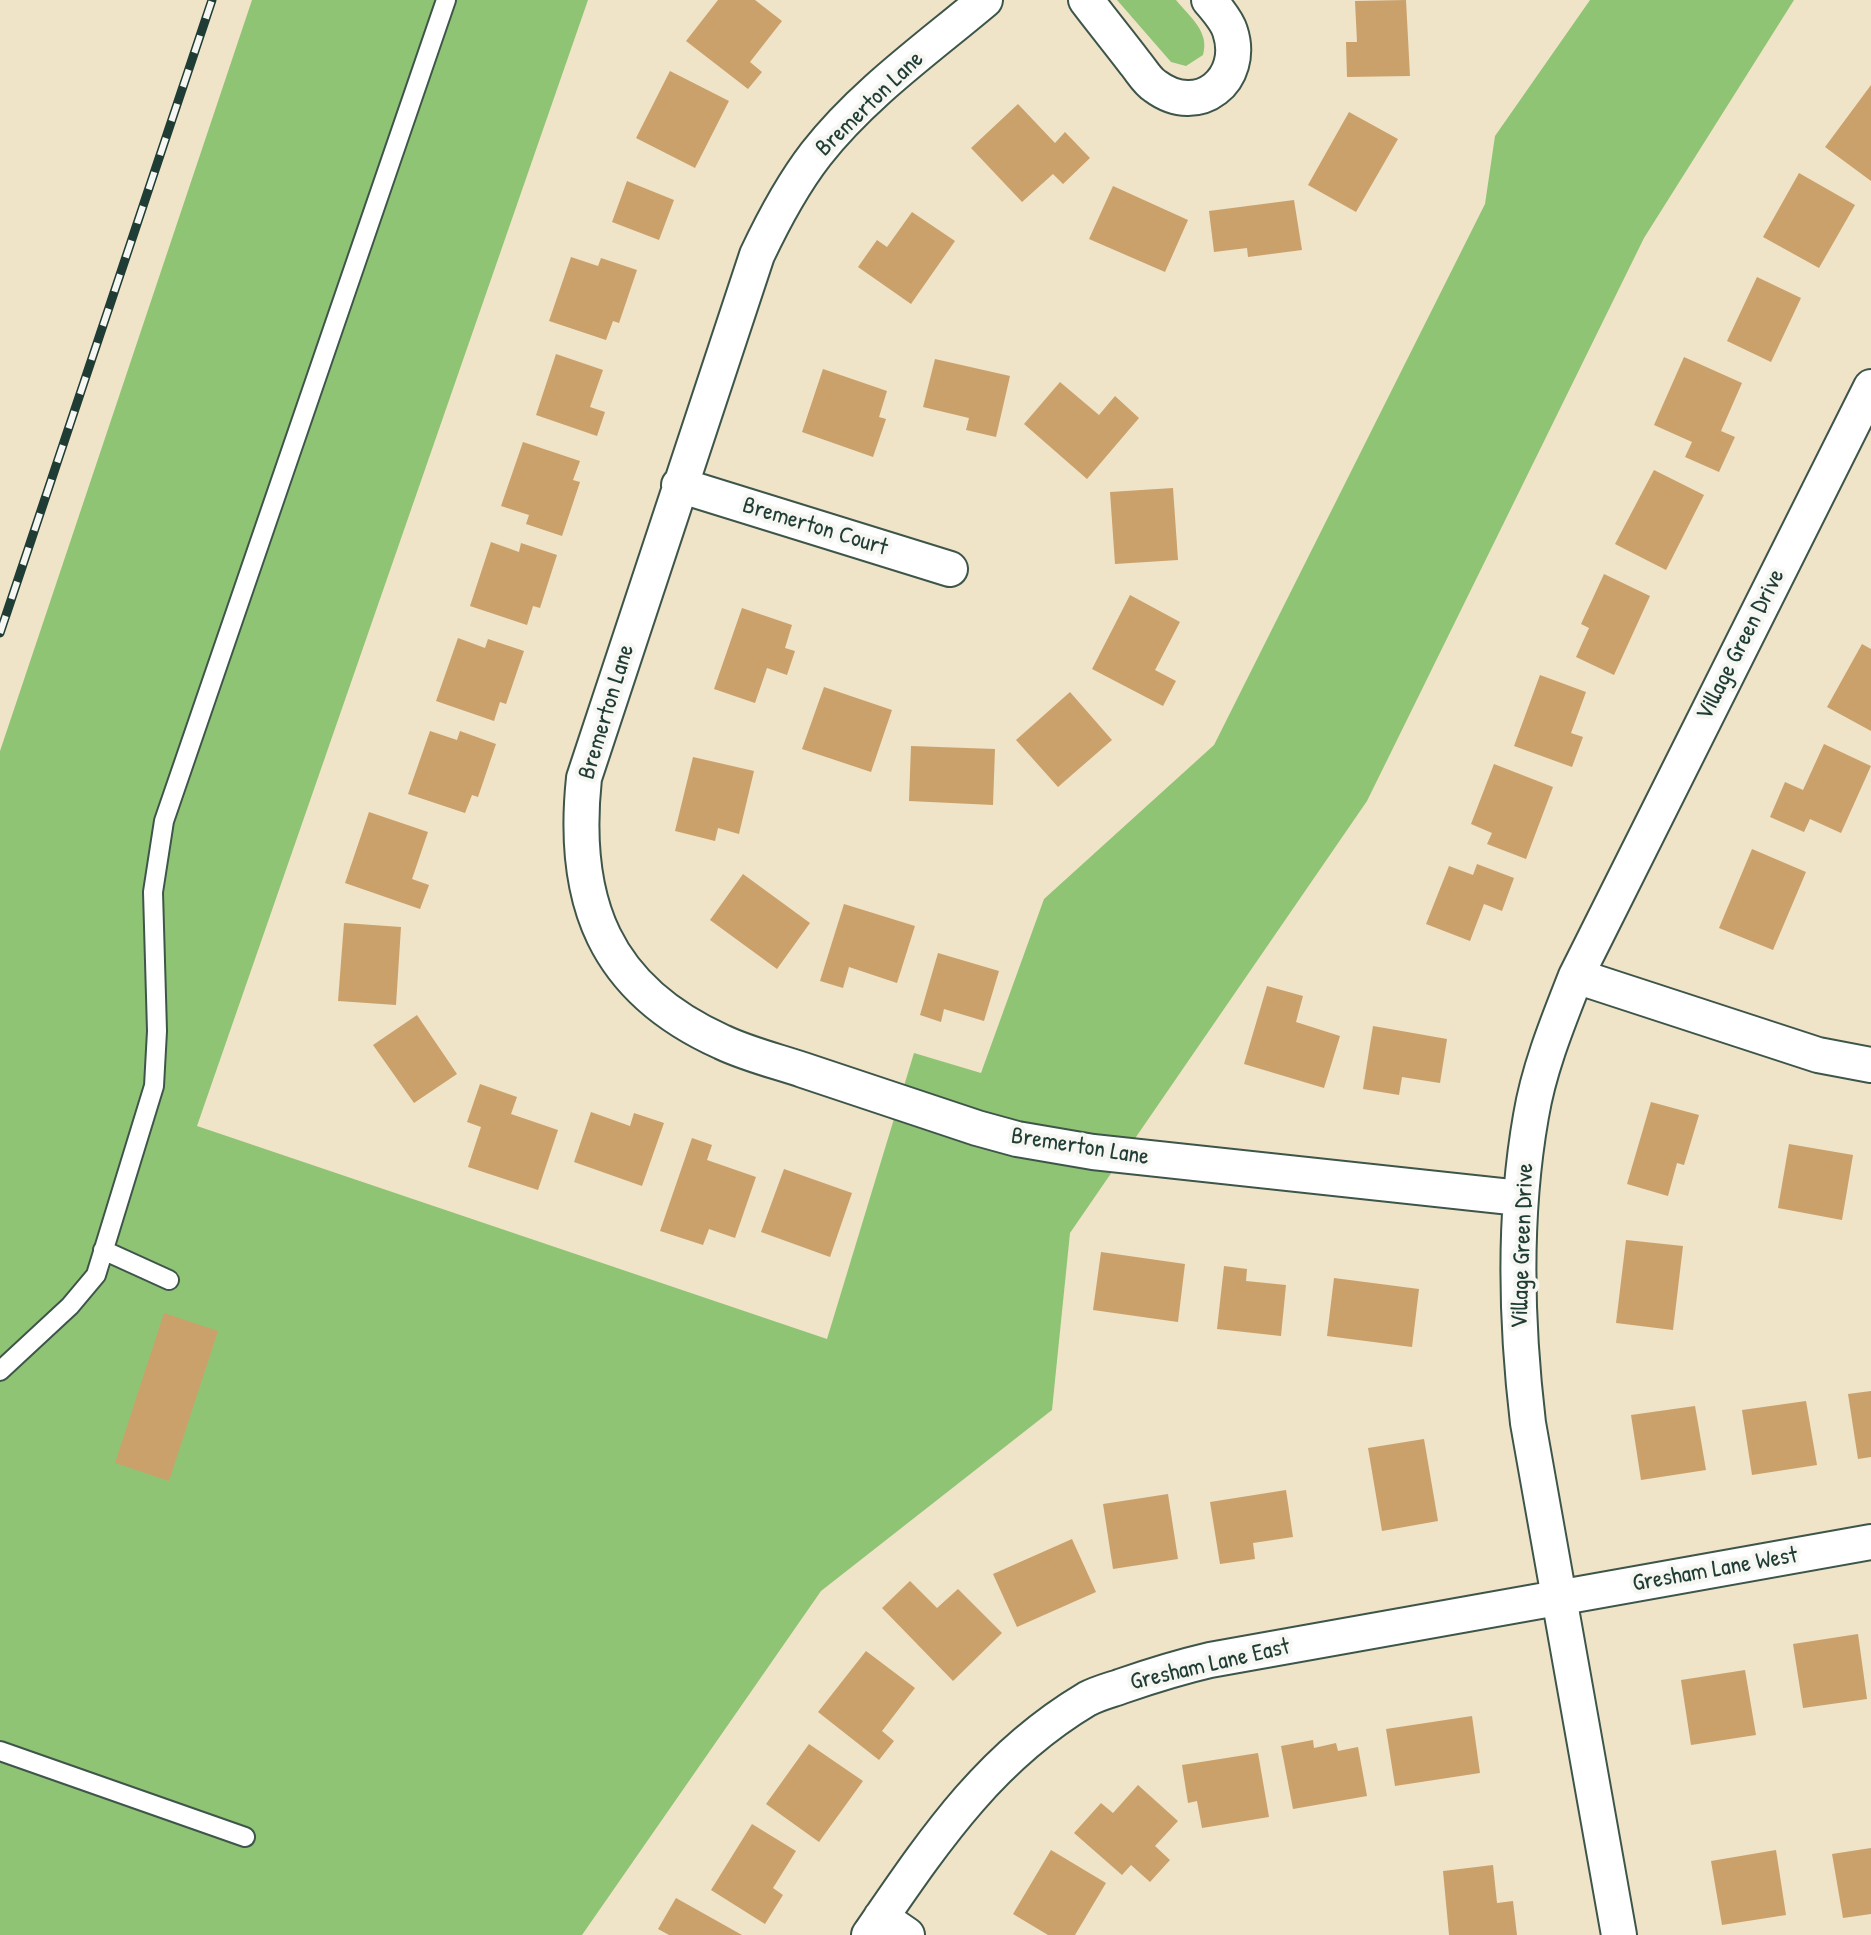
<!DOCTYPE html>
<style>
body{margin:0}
canvas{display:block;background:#efe3c8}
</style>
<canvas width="1871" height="1935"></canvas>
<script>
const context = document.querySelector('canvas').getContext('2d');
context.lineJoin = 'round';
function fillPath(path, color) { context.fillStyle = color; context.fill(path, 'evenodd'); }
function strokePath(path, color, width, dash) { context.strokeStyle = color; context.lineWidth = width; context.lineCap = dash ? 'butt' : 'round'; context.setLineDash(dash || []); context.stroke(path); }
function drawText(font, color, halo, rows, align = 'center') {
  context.font = font + ' "Patrick Hand",sans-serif'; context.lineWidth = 8; context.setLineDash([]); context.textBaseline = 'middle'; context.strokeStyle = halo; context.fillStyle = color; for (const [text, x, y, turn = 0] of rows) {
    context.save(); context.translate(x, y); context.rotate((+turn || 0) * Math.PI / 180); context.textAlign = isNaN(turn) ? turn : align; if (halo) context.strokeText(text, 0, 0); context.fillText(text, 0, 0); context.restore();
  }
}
fillPath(new Path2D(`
 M252 0H588L197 1126 827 1339 914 1053 981 1073 1044 899 1214 745 1485 204 1495 136 1590 0H1794L1644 238 1367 801 1070 1233 1052 1410 821 1591 582 1935H0V751Z
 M1117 0H1176C1190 17 1210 32 1203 55L1186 66 1171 62Z`), '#90c475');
fillPath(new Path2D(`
 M718 0H755L782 21 750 62 762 72 748 89 686 41Z
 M1406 0 1410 76 1347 77 1346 42H1357L1355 1Z
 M670 71 729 101 695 168 636 138Z
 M1871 85V181L1825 147Z
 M1018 104 1055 143 1065 132 1090 158 1063 184 1053 174 1022 202 971 148Z
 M1349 112 1398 139 1356 212 1308 185Z
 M1799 173 1855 205 1819 268 1763 237Z
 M627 181 674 200 659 240 612 222Z
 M1113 186 1188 220 1165 272 1089 239Z
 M1294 200 1302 250 1248 257 1247 248 1214 252 1209 211Z
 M912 212 955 241 911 304 858 267 877 240 887 247Z
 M571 257 598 266 601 258 637 270 619 323 613 321 606 340 549 321Z
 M1757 277 1801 298 1771 362 1727 341Z
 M556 354 603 370 590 407 605 412 597 436 536 415Z
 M1684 357 1742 383 1721 431 1735 437 1719 472 1685 457 1692 442 1654 425Z
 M935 359 1010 376 996 437 966 430 969 418 923 407Z
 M823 369 887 391 879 417 886 419 873 457 802 432Z
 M1060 382 1099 415 1115 396 1139 418 1087 479 1024 424Z
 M523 442 580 461 573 480 580 482 562 536 526 524 529 515 501 506Z
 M1654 470 1704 495 1666 570 1615 544Z
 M1173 488 1178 560 1115 564 1110 492Z
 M491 542 519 552 521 543 557 555 540 608 533 606 527 625 470 606Z
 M1604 574 1650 596 1614 675 1576 657 1589 628 1581 624Z
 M1130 595 1180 622 1155 670 1176 681 1163 706 1092 669Z
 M742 608 792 625 785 648 795 651 787 675 767 668 755 703 714 689Z
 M458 638 485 648 488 639 524 651 506 704 500 702 494 721 436 701Z
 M1862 644 1871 649V731L1827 707Z
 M1540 675 1586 692 1571 733 1583 737 1572 767 1514 746Z
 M824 687 892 710 871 772 802 749Z
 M1070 692 1112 740 1058 787 1016 740Z
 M430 731 457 740 460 731 496 744 478 797 472 795 465 813 408 794Z
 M1824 744 1871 766 1841 833 1810 819 1804 832 1770 817 1785 782 1803 790Z
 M911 746 995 749 993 805 909 801Z
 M693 757 754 771 739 834 718 828 715 841 675 831Z
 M1494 764 1553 787 1526 859 1487 844 1492 833 1471 824Z
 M369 812 428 832 412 879 429 885 420 909 345 883Z
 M1752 849 1806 872 1773 950 1719 928Z
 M1477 864 1514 878 1502 911 1484 904 1470 941 1426 924 1449 866 1473 875Z
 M743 874 810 923 777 969 710 920Z
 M844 904 915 926 897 983 849 967 843 988 820 981Z
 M344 923 401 927 396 1005 338 1001Z
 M938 953 999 971 984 1021 944 1009 941 1022 920 1015Z
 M1267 986 1303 996 1296 1022 1340 1036 1324 1088 1244 1064Z
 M417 1015 457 1074 414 1103 373 1045Z
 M1373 1026 1447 1039 1440 1083 1402 1077 1399 1095 1363 1089Z
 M480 1084 517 1097 511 1114 558 1130 538 1190 468 1167 481 1127 467 1122Z
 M1651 1102 1699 1115 1684 1165 1677 1163 1668 1196 1627 1184Z
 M591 1112 630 1126 634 1113 664 1123 642 1186 574 1162Z
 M692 1138 712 1145 707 1160 756 1177 735 1238 709 1229 703 1245 660 1231Z
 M1789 1144 1853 1155 1842 1220 1778 1208Z
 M784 1169 852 1193 830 1257 761 1232Z
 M1626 1240 1683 1246 1673 1330 1616 1323Z
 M1101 1252 1185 1264 1178 1322 1093 1310Z
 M1224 1266 1247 1269 1246 1281 1286 1285 1281 1336 1217 1329Z
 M1334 1278 1419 1289 1412 1347 1327 1336Z
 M164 1313 218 1331 169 1481 115 1463Z
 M1871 1391V1457L1858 1459 1848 1394Z
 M1806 1401 1817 1465 1752 1475 1742 1410Z
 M1695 1406 1706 1470 1641 1480 1631 1415Z
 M1424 1439 1438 1521 1382 1531 1368 1448Z
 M1286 1490 1293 1537 1253 1543 1255 1559 1220 1564 1210 1502Z
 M1168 1494 1178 1559 1113 1569 1103 1504Z
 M1072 1539 1096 1592 1017 1627 993 1574Z
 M910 1581 937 1608 958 1589 1002 1633 953 1681 882 1608Z
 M1858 1634 1867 1699 1803 1708 1793 1644Z
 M866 1651 915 1688 882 1731 894 1741 879 1760 818 1712Z
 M1745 1670 1756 1735 1691 1745 1681 1680Z
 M1472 1716 1480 1773 1395 1786 1386 1729Z
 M1313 1740 1314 1748 1336 1743 1338 1751 1358 1747 1367 1796 1293 1809 1281 1746Z
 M809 1744 863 1781 819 1842 766 1804Z
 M1258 1753 1269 1817 1202 1828 1197 1801 1188 1803 1182 1765Z
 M1138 1785 1178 1821 1155 1846 1170 1860 1150 1882 1131 1865 1122 1875 1074 1833 1101 1803 1113 1813Z
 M752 1824 796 1851 773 1888 783 1895 765 1924 711 1890Z
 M1871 1848V1914L1843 1918 1832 1854Z
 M1051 1850 1106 1883 1075 1935H1048L1013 1914Z
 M1776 1850 1786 1915 1722 1925 1711 1861Z
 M1493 1865 1497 1903 1513 1901 1517 1935H1449L1443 1871Z
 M676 1898 742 1935H669L658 1929Z`), '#cba16b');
const lane = new Path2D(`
 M103 1250 169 1280
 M0 1371 70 1306 96 1275 154 1086 157 1031 153 892 164 821 446 0
 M0 1751 245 1837`);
const street = new Path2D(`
 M985 0C928 48 863 94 816 154 792 185 774 219 757 255L584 778C571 901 604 989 722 1042 747 1054 776 1061 803 1070 861 1089 919 1109 977 1128L1017 1139 1093 1152 1520 1198
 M1086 0C1102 21 1119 42 1135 63 1141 70 1147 81 1155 86 1199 119 1246 79 1230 31 1227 21 1216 8 1209 0
 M679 485 950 569
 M1576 976 1818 1055 1871 1065
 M881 1917 907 1935
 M869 1935C933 1842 988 1758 1087 1699 1098 1693 1111 1690 1122 1686 1151 1676 1180 1667 1210 1660L1871 1542
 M1619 1935 1528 1423C1516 1322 1513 1218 1531 1116 1539 1068 1558 1022 1576 976L1871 387`);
strokePath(lane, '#3e564a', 22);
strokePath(street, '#3e564a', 38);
strokePath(lane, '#fff', 18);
strokePath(street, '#fff', 34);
const rail = new Path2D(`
 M0 633 212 0`);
strokePath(rail, '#1f3d34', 9);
strokePath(rail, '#f6f6f2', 6, [18]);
drawText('24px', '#1f3d34', '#f6f6f2', [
 ["Bremerton Lane",870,104,-44],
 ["Bremerton Court",815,527,17],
 ["Village Green Drive",1741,645,-63],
 ["Bremerton Lane",607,712,-73],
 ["Bremerton Lane",1080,1147,9],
 ["Village Green Drive",1523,1246,-88],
 ["Gresham Lane West",1715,1570,-10],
 ["Gresham Lane East",1210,1665,-13]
]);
</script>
